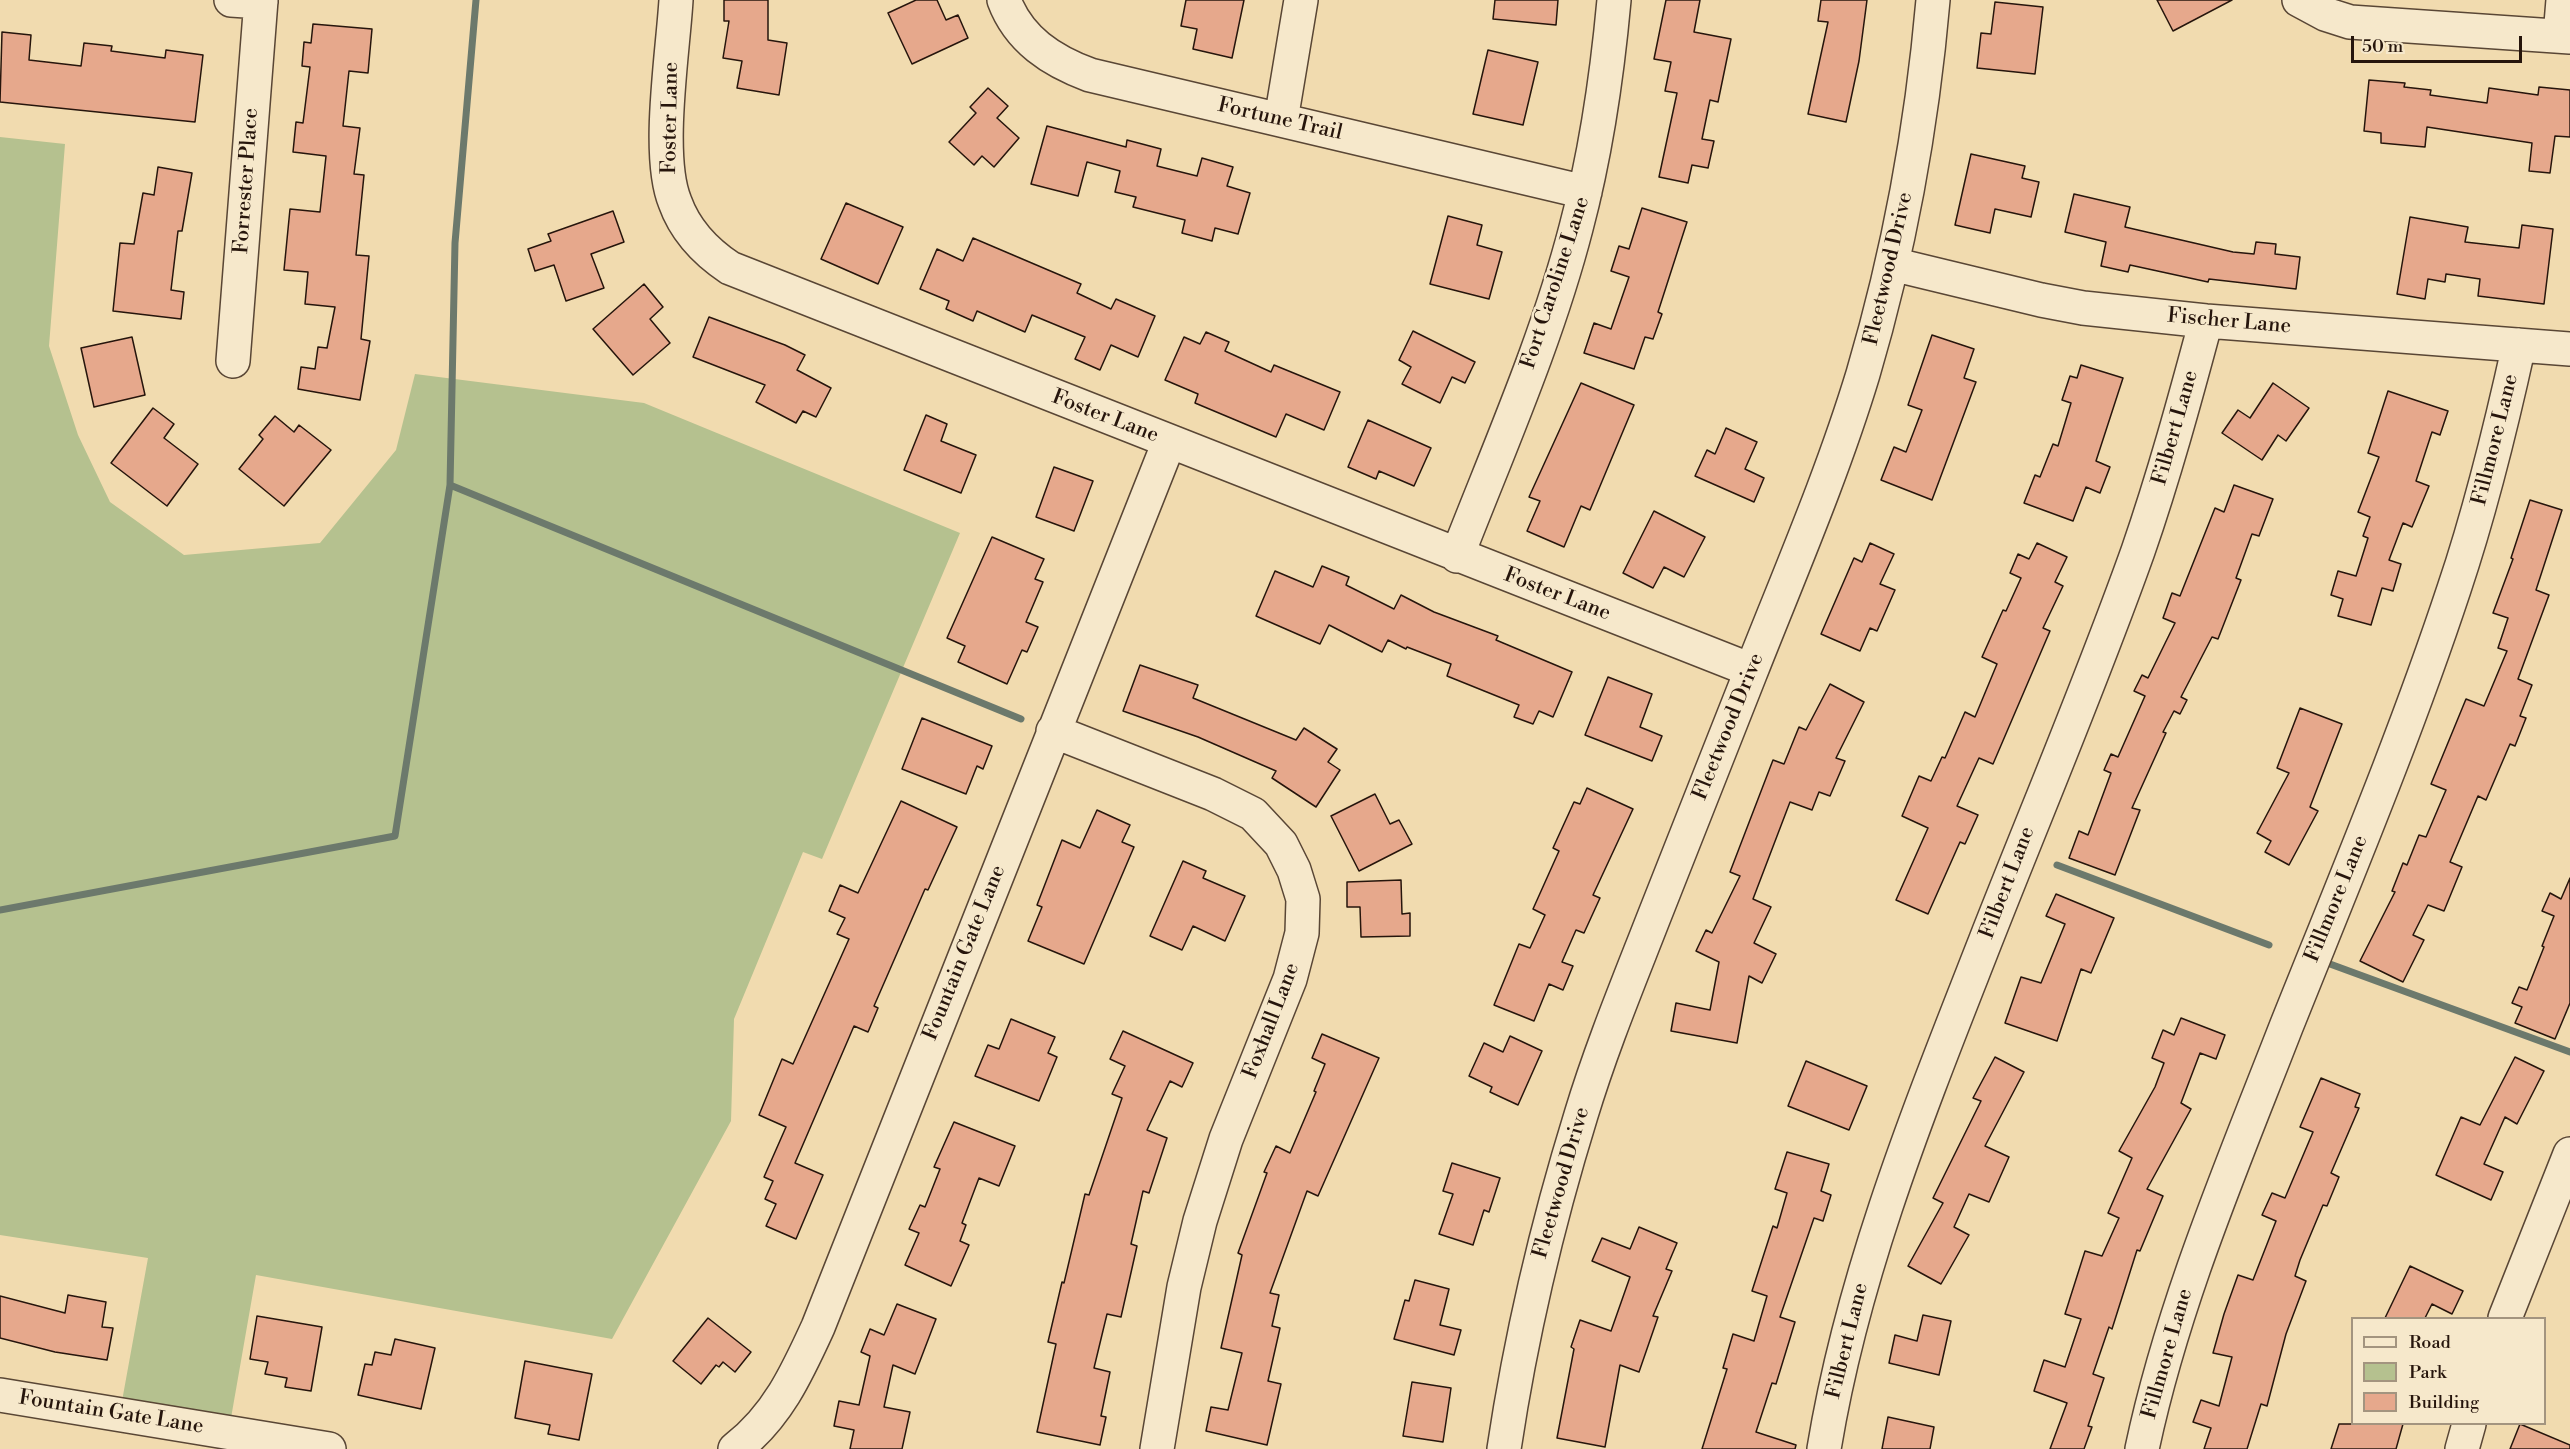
<!DOCTYPE html>
<style>
body{margin:0}
#map{position:relative;width:2570px;height:1449px;overflow:hidden;background:#f1dbaf;font-family:"Libre Bodoni",serif}
canvas{display:block}
.legend{position:absolute;left:2351px;top:1317px;width:195px;height:108px;box-sizing:border-box;background:#f6e8cb;border:2px solid #a3947f;margin:0;padding:8px 10px;list-style:none;font-size:18px;color:#26150c}
.legend li{display:flex;align-items:center;gap:12px;height:30px}
.legend b{width:30px;border:2px solid #a3947f}
.scale{position:absolute;left:2351px;top:36px;width:171px;height:27px;box-sizing:border-box;border:3px solid #26150c;border-top:0;padding-left:8px;font-size:18px;line-height:21px;white-space:nowrap;color:#26150c;-webkit-text-stroke:4px #f6e8cb;paint-order:stroke}
</style>
<div id="map">
<canvas width="2570" height="1449"></canvas>
<ul class="legend">
<li><b style="height:8px;background:#f6e8cb"></b>Road</li>
<li><b style="height:16px;background:#b5c18f"></b>Park</li>
<li><b style="height:16px;background:#e6a88c"></b>Building</li>
</ul>
<div class="scale">50 m</div>
</div>
<script>
const context = document.querySelector('canvas').getContext('2d');
context.lineJoin = 'round';
function fillPath(path, color) { context.fillStyle = color; context.fill(path, 'evenodd'); }
function strokePath(path, color, width, dash) { context.strokeStyle = color; context.lineWidth = width; context.lineCap = dash ? 'butt' : 'round'; context.setLineDash(dash || []); context.stroke(path); }
function drawText(font, color, halo, rows, align = 'center') {
  context.font = font + ' "Libre Bodoni",serif'; context.lineWidth = 5; context.setLineDash([]); context.textBaseline = 'middle'; context.strokeStyle = halo; context.fillStyle = color; for (const [text, x, y, turn = 0] of rows) {
    context.save(); context.translate(x, y); context.rotate((+turn || 0) * Math.PI / 180); context.textAlign = isNaN(turn) ? turn : align; if (halo) context.strokeText(text, 0, 0); context.fillText(text, 0, 0); context.restore();
  }
}
fillPath(new Path2D(`
 M0 137 65 144 49 346 78 435 110 502 184 555 320 543 396 450 415 374 644 403 960 533 822 859 803 852 734 1019 731 1121 612 1339 256 1275 231 1418 122 1401 148 1258 0 1235Z`), '#b5c18f');
strokePath(new Path2D(`
 M450 485 1021 719
 M2057 865 2269 945
 M0 910 395 836 450 485 455 243 476 0
 M2330 964 2570 1052`), '#6c796c', 7);
const building = new Path2D(`
 M724 0H768V40L787 43 779 95 737 88 742 61 723 58 729 21H724Z
 M916 0H937L946 20 958 15 968 38 912 64 888 13Z
 M1186 0H1244L1232 58 1193 49 1197 29 1181 26Z
 M1495 0H1558L1556 25 1493 19Z
 M1666 0H1700L1694 32 1731 39 1718 102 1710 100 1702 139 1714 141 1708 168 1692 165 1688 183 1659 177 1677 93 1665 91 1671 62 1654 59Z
 M1821 0H1867L1859 61 1846 122 1808 114 1828 22 1818 21Z
 M2157 0H2232L2173 31Z
 M1995 2 2043 7 2035 74 1977 68 1981 33 1991 34Z
 M313 24 372 29 368 73 349 71 343 126 360 128 354 174 364 175 356 255 369 256 361 339 370 341 360 400 298 389 301 367 315 369 318 347 327 348 335 307 305 304 308 272 284 270 290 209 320 212 326 156 293 152 296 122 303 123 310 67 302 66 304 42 311 43Z
 M2 32 31 35 29 60 81 66 84 43 112 46 111 51 165 58 166 50 203 55 195 122 0 102Z
 M1488 50 1538 62 1523 125 1473 114Z
 M2369 80 2405 83 2404 87 2431 90 2430 95 2487 103 2489 88 2538 95 2539 87 2570 90V137L2555 136 2550 173 2529 171 2532 143 2427 127 2425 147 2381 143V133L2364 131Z
 M988 88 1008 106 997 118 1019 138 994 167 982 156 974 165 949 142 976 113 970 107Z
 M1047 126 1126 147 1127 140 1161 149 1157 166 1197 176 1202 158 1233 167 1227 186 1250 193 1238 234 1215 228 1212 241 1182 233 1185 220 1133 207 1136 197 1115 192 1120 171 1087 162 1078 196 1031 184Z
 M1971 154 2025 166 2022 178 2039 182 2031 217 1995 209 1990 233 1955 225Z
 M158 167 192 173 182 231H178L171 290 184 292 181 319 113 311 120 243 134 244 143 193 154 195Z
 M2074 194 2130 207 2125 227 2233 252 2254 254 2256 242 2276 244 2275 254 2300 257 2296 289 2209 279 2208 282 2130 265 2128 272 2101 266 2106 242 2065 232Z
 M846 203 903 227 878 284 821 259Z
 M1642 208 1687 222 1658 312 1662 314 1653 339 1645 337 1634 369 1584 353 1594 323 1611 329 1629 277 1611 271 1619 246 1629 249Z
 M613 211 624 242 591 254 604 288 566 301 554 265 535 271 528 249 551 241 548 234Z
 M1448 216 1482 225 1477 245 1502 252 1489 299 1430 284Z
 M2410 217 2468 227 2465 242 2519 248 2522 225 2553 229 2544 304 2478 296 2480 279 2446 274 2445 282 2428 279 2425 299 2397 294Z
 M973 238 1081 284 1077 293 1111 309 1116 299 1155 316 1138 357 1111 345 1100 370 1075 359 1085 337 1032 315 1025 332 977 311 973 321 946 309 949 301 920 289 937 249 963 261Z
 M644 284 663 307 650 319 670 343 633 375 593 329Z
 M709 317 785 345 805 355 797 370 831 388 816 417 803 411 796 423 756 402 765 385 693 357Z
 M1413 331 1475 362 1465 383 1452 377 1440 403 1402 384 1411 367 1399 360Z
 M1206 332 1229 342 1225 351 1271 372 1274 365 1340 392 1324 430 1286 414 1276 437 1195 403 1198 394 1165 380 1184 337 1200 344Z
 M1932 335 1974 349 1964 378 1976 382 1932 500 1881 480 1894 447 1906 452 1922 410 1908 405Z
 M132 337 145 395 94 407 81 348Z
 M2081 365 2123 378 2096 461 2110 467 2100 493 2086 487 2073 521 2024 503 2035 475 2040 477 2053 444 2058 446 2071 403 2062 400 2070 376 2077 378Z
 M1581 383 1634 405 1590 510 1581 506 1564 547 1527 531 1540 501 1529 497Z
 M2273 383 2309 408 2286 441 2278 435 2262 460 2222 433 2238 410 2250 418Z
 M2388 391 2448 411 2440 435 2432 432 2416 481 2429 486 2412 527 2403 523 2389 560 2401 564 2393 591 2382 588 2371 625 2338 616 2343 599 2331 595 2338 571 2356 576 2368 538 2363 536 2370 517 2358 512 2379 457 2368 453Z
 M153 408 174 424 164 438 198 464 167 506 111 463Z
 M926 415 947 424 941 441 976 455 961 493 904 470Z
 M275 416 294 432 299 425 331 450 284 506 239 469 263 439 259 435Z
 M1368 420 1431 448 1414 486 1379 471 1376 479 1348 467Z
 M1726 428 1757 442 1745 469 1764 478 1754 502 1695 476 1707 450 1715 454Z
 M1054 467 1093 481 1074 531 1036 517Z
 M2234 485 2273 499 2259 536 2252 534 2236 578 2241 580 2218 639 2212 637 2181 697 2187 700 2180 714 2174 711 2163 732 2166 733 2132 808 2140 810 2115 875 2069 858 2079 831 2088 835 2111 773 2104 770 2111 754 2118 757 2145 696 2134 691 2142 675 2148 678 2175 623 2163 618 2172 593 2180 596 2215 508 2224 512Z
 M2530 500 2562 510 2536 590 2549 595 2518 679 2532 685 2520 716 2526 718 2515 746 2510 744 2486 800 2478 796 2450 862 2462 867 2444 911 2428 905 2413 935 2424 940 2403 982 2360 961 2395 892 2392 891 2403 863 2407 865 2419 835 2426 837 2446 790 2431 784 2466 699 2484 706 2507 651 2498 648 2508 618 2493 613 2513 559 2511 558Z
 M1654 511 1705 537 1684 577 1664 567 1653 588 1623 573Z
 M992 537 1044 559 1035 579 1043 582 1026 622 1038 627 1027 652 1022 650 1007 684 958 662 965 646 947 638Z
 M1870 543 1894 554 1880 584 1895 590 1877 631 1870 628 1860 651 1821 634 1854 558 1862 562Z
 M2037 543 2067 557 2055 582 2063 586 2043 628 2050 631 1993 764 1979 758 1957 806 1978 815 1965 844 1960 842 1928 914 1896 900 1928 828 1902 816 1919 776 1931 781 1942 757 1945 758 1965 712 1975 717 1997 664 1982 657 2003 610 2006 611 2021 578 2010 573 2018 554 2029 559Z
 M1322 566 1349 577 1346 585 1394 609 1401 595 1434 612 1498 636 1496 640 1572 672 1553 717 1539 711 1533 724 1514 717 1519 705 1447 676 1451 664 1407 647 1406 649 1388 640 1382 652 1329 625 1320 644 1256 616 1275 571 1313 587Z
 M1140 665 1198 685 1193 698 1296 740 1304 728 1337 749 1328 762 1340 770 1316 807 1272 778 1276 771 1198 737 1123 711Z
 M1608 677 1652 694 1640 727 1662 736 1652 761 1585 735Z
 M1830 684 1864 702 1836 758 1845 761 1830 796 1819 792 1812 810 1790 802 1753 899 1771 907 1754 943 1776 954 1762 983 1749 976 1737 1043 1671 1031 1676 1003 1710 1010 1719 962 1696 951 1706 930 1712 933 1740 876 1730 872 1773 760 1784 764 1799 727 1806 730Z
 M2300 708 2342 724 2310 807 2318 811 2289 865 2265 852 2271 841 2257 833 2289 773 2277 768Z
 M922 718 992 746 983 769 977 766 966 794 902 769Z
 M1587 788 1633 809 1593 895 1600 898 1584 933 1576 930 1562 962 1573 966 1563 990 1549 984 1534 1021 1494 1005 1519 944 1530 948 1545 915 1533 909 1559 851 1553 848 1574 802 1580 804Z
 M1375 794 1390 824 1399 820 1412 844 1359 871 1331 816Z
 M901 801 957 827 928 890 925 889 874 1006 878 1008 868 1032 854 1026 795 1163 823 1175 796 1239 766 1226 776 1204 765 1199 773 1181 764 1177 786 1127 759 1115 782 1059 793 1064 849 939 837 934 845 918 829 911 840 885 858 893Z
 M1097 810 1130 825 1122 842 1134 847 1084 964 1028 941 1042 907 1037 905 1062 840 1080 848Z
 M1183 861 1206 871 1203 878 1245 896 1225 941 1193 926 1182 950 1150 936Z
 M2570 878V1003L2555 1039 2515 1023 2522 1007 2512 1003 2519 987 2527 990 2544 947 2542 946 2554 916 2542 911 2550 893 2561 899Z
 M1401 880 1402 914 1410 913V936L1361 937 1360 907H1347V882Z
 M2056 894 2114 918 2091 973 2081 969 2057 1041 2005 1023 2021 977 2041 983 2065 924 2046 916Z
 M2181 1018 2225 1035 2216 1059 2200 1053 2181 1103 2191 1109 2147 1189 2163 1196 2140 1251 2137 1250 2112 1329 2109 1327 2093 1374 2104 1378 2088 1426 2092 1427 2084 1449H2050L2067 1403 2034 1391 2044 1360 2065 1367 2081 1319 2065 1314 2085 1251 2102 1256 2119 1218 2108 1213 2132 1158 2119 1151 2155 1087 2164 1063 2152 1058 2163 1030 2174 1035Z
 M1011 1019 1055 1037 1048 1053 1057 1057 1039 1101 975 1076 988 1045 999 1049Z
 M1123 1031 1193 1063 1182 1087 1170 1081 1147 1130 1167 1138 1149 1193 1143 1191 1131 1244 1137 1246 1121 1317 1107 1314 1094 1368 1110 1372 1101 1416 1106 1417 1100 1445 1037 1432 1056 1344 1048 1342 1062 1282 1064 1283 1085 1194 1089 1195 1122 1098 1112 1094 1125 1066 1110 1059Z
 M1322 1034 1379 1058 1318 1196 1307 1191 1270 1293 1279 1295 1272 1326 1280 1328 1268 1381 1281 1384 1267 1445 1206 1431 1211 1407 1228 1410 1242 1353 1221 1348 1242 1255 1238 1253 1267 1173 1264 1172 1276 1146 1290 1153 1316 1092 1314 1091 1325 1064 1312 1058Z
 M1510 1036 1542 1051 1518 1105 1490 1092 1492 1087 1469 1076 1484 1043 1503 1052Z
 M1995 1057 2024 1072 1985 1146 2009 1157 1989 1202 1969 1194 1954 1227 1969 1235 1941 1284 1908 1266 1943 1203 1933 1198 1981 1101 1973 1098Z
 M2515 1057 2544 1071 2517 1124 2505 1117 2484 1164 2503 1172 2491 1200 2436 1175 2461 1117 2480 1125Z
 M1806 1061 1867 1086 1849 1130 1788 1106Z
 M2321 1078 2360 1094 2355 1107 2359 1108 2331 1173 2339 1177 2327 1206 2323 1205 2300 1260 2295 1276 2306 1281 2286 1334 2267 1406 2261 1404 2247 1449H2204L2211 1428 2193 1422 2201 1400 2219 1406 2232 1357 2213 1353 2224 1314 2238 1275 2253 1280 2276 1221 2262 1215 2272 1193 2285 1198 2313 1132 2300 1127Z
 M954 1122 1015 1146 999 1186 979 1178 962 1223 966 1225 960 1241 969 1245 951 1286 905 1265 919 1233 909 1229 920 1205 925 1207 940 1169 934 1167Z
 M1787 1152 1829 1164 1821 1191 1831 1195 1823 1221 1814 1218 1780 1317 1795 1322 1776 1384 1772 1383 1756 1432 1796 1445 1795 1449H1702L1727 1369 1723 1368 1733 1334 1754 1341 1767 1296 1752 1291 1773 1226 1777 1228 1787 1193 1775 1189Z
 M1452 1163 1500 1178 1489 1212 1484 1210 1473 1245 1439 1234 1453 1194 1443 1191Z
 M1639 1227 1677 1243 1666 1269 1672 1271 1653 1316 1658 1317 1639 1372 1620 1365 1605 1447 1557 1438 1574 1349 1571 1347 1580 1320 1611 1331 1630 1277 1592 1261 1602 1238 1630 1249Z
 M2410 1266 2463 1291 2452 1314 2432 1304 2425 1318H2385Z
 M1415 1280 1449 1289 1440 1325 1461 1330 1454 1355 1394 1339 1405 1300 1409 1301Z
 M68 1295 106 1302 102 1327 113 1328 107 1360 55 1352 0 1338V1296L65 1313Z
 M897 1304 936 1319 915 1374 893 1365 884 1407 910 1412 902 1449H850L854 1430 834 1426 839 1401 859 1405 870 1356 861 1352 870 1329 884 1335Z
 M1923 1315 1951 1321 1939 1375 1889 1363 1895 1335 1917 1341Z
 M257 1316 322 1327 311 1391 285 1387 287 1378 265 1374 268 1362 250 1359Z
 M708 1318 751 1352 735 1372 723 1362 719 1367 716 1365 701 1384 673 1361Z
 M395 1339 435 1348 421 1409 358 1395 365 1364 372 1365 375 1352 391 1355Z
 M525 1361 592 1374 579 1440 548 1434 550 1425 515 1418Z
 M1412 1382 1451 1388 1443 1442 1403 1436Z
 M1888 1417 1934 1427 1930 1449H1882Z
 M2339 1424H2403L2396 1449H2331Z
 M2520 1424 2570 1445V1449H2510Z`);
fillPath(building, '#e6a88c');
strokePath(building, '#26150c', 1.5);
const minor = new Path2D(`
 M231 0 261 2
 M676 0C673 52 656 156 675 202 685 230 706 252 730 268L1751 670
 M1004 0C1019 40 1052 61 1090 75L1585 192
 M2299 0 2325 14 2350 22 2570 37
 M2560 36 2563 0
 M1281 120 1301 0
 M1892 264 2041 300 2083 308 2206 321 2570 349
 M233 361 261 0
 M1457 556C1499 448 1547 340 1576 228 1596 153 1607 77 1614 0
 M1053 731 1213 794 1253 814 1281 844 1294 870 1303 899 1302 933 1290 979 1226 1139 1200 1221 1184 1287 1157 1449
 M2505 1318 2570 1154
 M0 1395 329 1449
 M735 1449C777 1417 797 1373 818 1327L1169 442
 M1504 1449C1521 1335 1547 1225 1581 1115 1601 1049 1627 986 1652 922 1685 839 1717 756 1750 674 1789 575 1832 476 1863 374 1899 252 1922 127 1933 0
 M1824 1449C1853 1272 1920 1108 1985 942 2036 812 2091 683 2138 551 2164 476 2185 399 2206 321
 M2142 1449C2173 1303 2232 1166 2286 1027 2344 882 2405 737 2454 589 2481 509 2501 427 2519 345
 M2462 1449 2469 1424`);
strokePath(minor, '#594635', 36);
strokePath(minor, '#f6e8cb', 33);
drawText('21px', '#26150c', '#f6e8cb', [
 ["Foster Lane",671,118,-89],
 ["Fortune Trail",1280,120,13],
 ["Forrester Place",247,181,-86],
 ["Fleetwood Drive",1889,269,-77],
 ["Fort Caroline Lane",1556,283,-72],
 ["Fischer Lane",2229,322,5],
 ["Foster Lane",1105,417,21],
 ["Filbert Lane",2176,428,-74],
 ["Fillmore Lane",2496,440,-76],
 ["Foster Lane",1557,595,21],
 ["Fleetwood Drive",1729,727,-68],
 ["Filbert Lane",2008,883,-69],
 ["Fillmore Lane",2337,899,-68],
 ["Fountain Gate Lane",965,953,-68],
 ["Foxhall Lane",1272,1021,-69],
 ["Fleetwood Drive",1562,1183,-74],
 ["Filbert Lane",1848,1341,-76],
 ["Fillmore Lane",2168,1354,-74],
 ["Fountain Gate Lane",111,1413,9]
]);
</script>
